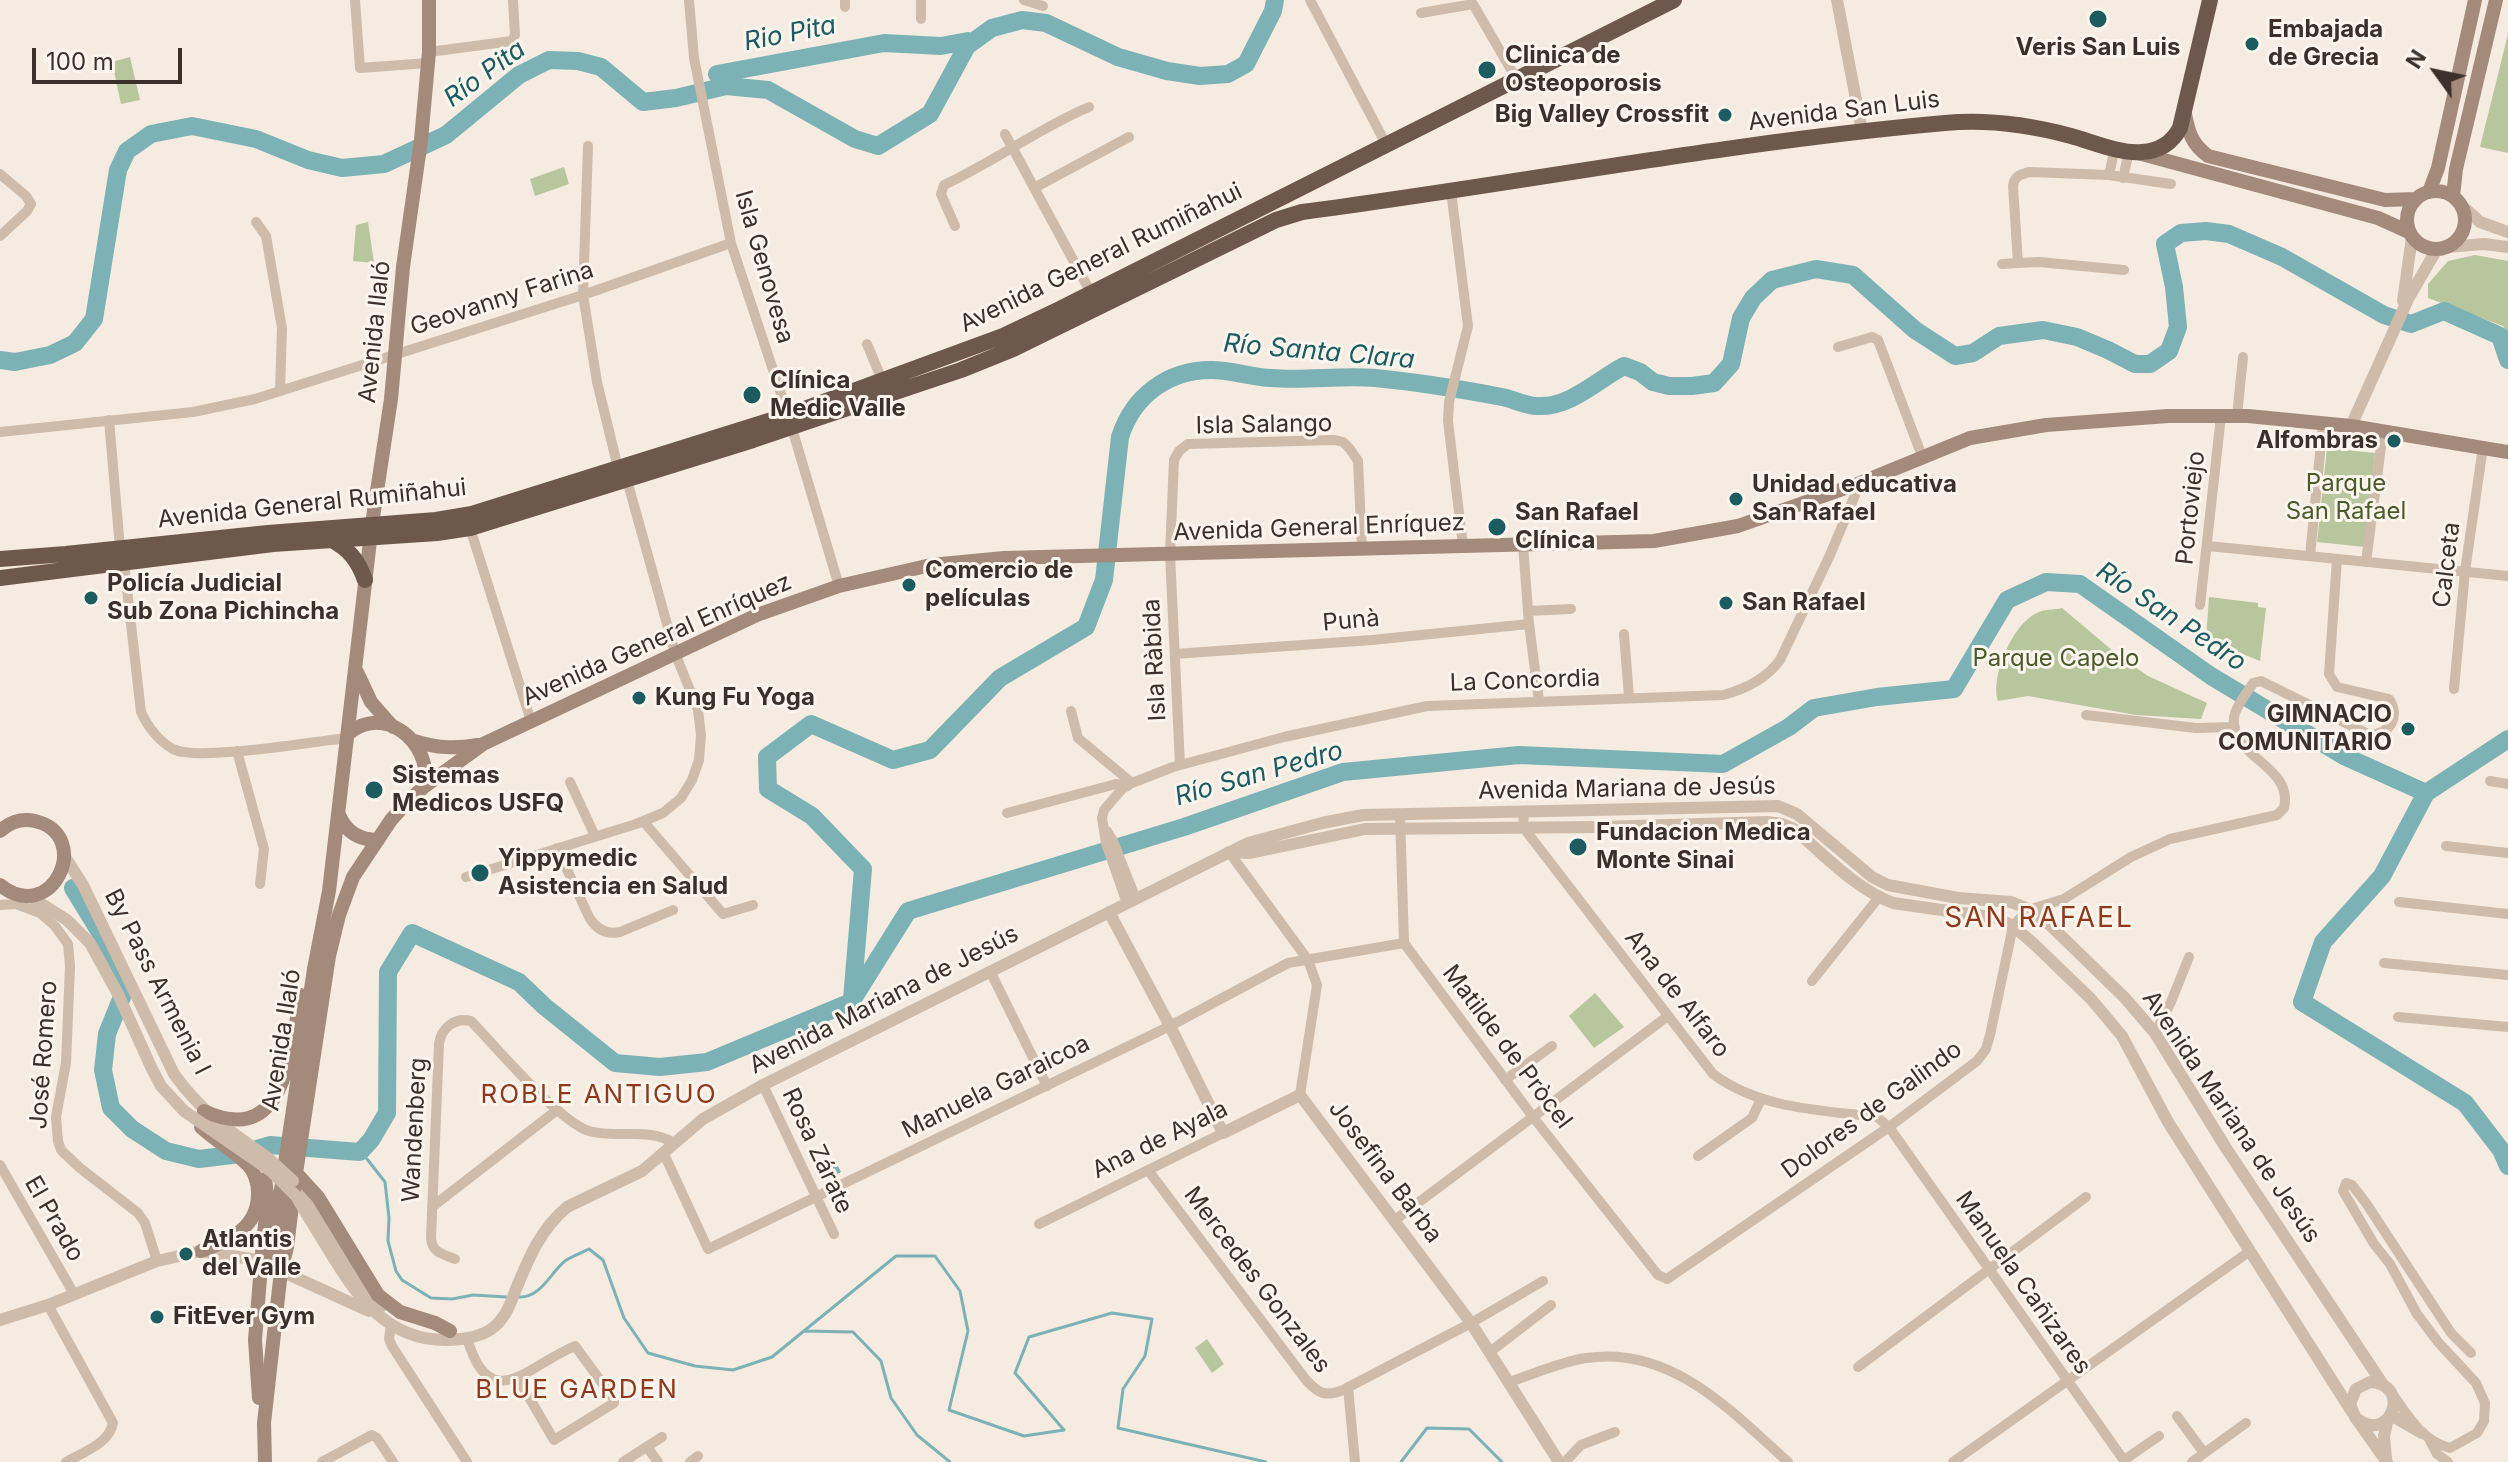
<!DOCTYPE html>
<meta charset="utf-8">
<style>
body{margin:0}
#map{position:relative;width:2508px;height:1462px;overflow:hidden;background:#f5ebe0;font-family:Inter,sans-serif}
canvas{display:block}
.north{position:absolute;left:2396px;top:32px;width:80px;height:80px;-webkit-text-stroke:6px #fcf5ed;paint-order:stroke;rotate:303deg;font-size:22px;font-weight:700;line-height:32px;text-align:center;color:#3c302a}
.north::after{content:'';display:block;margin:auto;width:28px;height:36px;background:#3c302a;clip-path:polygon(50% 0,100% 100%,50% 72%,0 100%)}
.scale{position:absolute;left:32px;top:48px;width:150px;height:36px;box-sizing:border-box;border:4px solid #3c302a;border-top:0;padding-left:10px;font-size:24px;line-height:28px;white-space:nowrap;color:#3c302a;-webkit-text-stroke:6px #fcf5ed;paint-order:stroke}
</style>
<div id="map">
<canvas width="2508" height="1462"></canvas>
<div class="north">N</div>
<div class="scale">100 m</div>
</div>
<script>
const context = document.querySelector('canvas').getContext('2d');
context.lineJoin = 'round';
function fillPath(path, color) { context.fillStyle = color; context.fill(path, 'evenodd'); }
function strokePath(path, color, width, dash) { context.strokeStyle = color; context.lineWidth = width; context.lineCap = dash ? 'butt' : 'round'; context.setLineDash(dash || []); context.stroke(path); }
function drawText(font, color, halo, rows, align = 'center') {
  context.font = font + ' Inter,sans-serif'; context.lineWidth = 6; context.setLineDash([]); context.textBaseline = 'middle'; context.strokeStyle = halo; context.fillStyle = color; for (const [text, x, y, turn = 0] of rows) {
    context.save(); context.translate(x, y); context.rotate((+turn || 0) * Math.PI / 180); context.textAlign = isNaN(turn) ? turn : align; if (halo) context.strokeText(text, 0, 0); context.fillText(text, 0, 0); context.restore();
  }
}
fillPath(new Path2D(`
 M2508 34V153L2480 147Z
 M130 57 140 100 121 104 112 62Z
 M564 167 569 184 535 196 530 179Z
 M368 222 374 263 353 261 356 225Z
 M2475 255 2508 261V332L2503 326 2428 298V284L2448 261Z
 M2327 448 2375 453 2365 547 2317 542Z
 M2209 597 2258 603V607L2266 608 2260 661 2206 639Z
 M2062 608 2119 656 2148 676 2207 703 2201 719 2136 715 2028 696 1998 701C1990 677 2013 623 2037 613 2043 609 2054 610 2062 608Z
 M1595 993 1624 1027 1594 1048 1569 1016Z
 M1207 1339 1224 1364 1212 1373 1195 1348Z`), '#b8c69e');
fillPath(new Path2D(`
 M835 1160 841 1172 822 1182 817 1172 820 1171 818 1168Z`), '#7cb2b5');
strokePath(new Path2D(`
 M367 1159 385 1182 389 1218 388 1241 396 1271 402 1280 431 1298 452 1299 473 1295 507 1297
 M519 1297C541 1298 550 1273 565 1261 572 1256 581 1253 589 1249L603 1260 624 1318 648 1353 695 1366 733 1370 772 1357 896 1256H935L960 1291 968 1331 949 1410 1024 1436 1064 1430 1015 1373 1029 1337 1112 1313 1152 1319 1145 1356 1123 1389 1118 1428 1266 1462
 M804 1331 853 1332 881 1361 891 1398 917 1435 950 1462
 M1401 1462 1427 1428 1469 1429 1502 1462`), '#7cb2b5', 3);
strokePath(new Path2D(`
 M717 74 884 43 941 46 968 41
 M0 360 15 362 50 355 75 343 94 319 118 170 127 151 151 134 192 126 256 139 308 160 342 168 384 164 446 135 519 75 549 60 578 61 601 67 643 102 676 98 726 86 768 90 855 139 878 146 930 114 967 46 992 28 1022 20 1046 23 1118 57 1167 71 1200 76 1228 74 1246 64 1273 11 1275 0
 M2426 793 2508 739
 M73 888 109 947 124 992 107 1034 103 1070 111 1108 132 1129 166 1151 199 1159 240 1154 270 1145 360 1152 371 1140 387 1113 388 972 412 933 519 982 544 1006 615 1063 660 1067 707 1062 851 1002 908 911 1184 827 1343 772 1519 755 1723 764 1789 727 1814 708 1877 697 1954 689 2007 600 2046 582 2080 584 2211 676 2344 756 2426 793 2382 876 2323 942 2302 1002 2465 1103 2501 1150 2508 1166
 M852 999 863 869 812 816 768 789 767 757 811 724 893 760 930 750 1000 678 1086 627 1104 580 1120 437C1133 396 1168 370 1211 370 1231 370 1251 377 1271 378 1306 381 1341 375 1375 378 1417 382 1460 389 1502 397 1513 399 1525 406 1537 406 1570 408 1597 380 1624 366L1640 372 1653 382 1669 386H1692L1714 383 1731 364 1741 318 1753 298 1772 280 1816 269 1853 275 1915 330 1955 356 1973 353 1999 336 2043 330 2077 337 2108 350 2135 364H2150L2169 351 2178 327 2174 287 2165 244 2181 233 2206 231 2229 234 2282 257 2384 315 2411 324 2444 311 2500 336 2508 360`), '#7cb2b5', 18);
strokePath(new Path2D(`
 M355 0 360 68 428 63
 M689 0 694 58 731 243 788 415 839 586
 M845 0V7
 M921 0V19
 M1024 0 1043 6
 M1310 0 1387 146
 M1421 13 1473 4 1517 80
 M429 52 512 41 515 35 513 0
 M1005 134 1091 293
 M588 146 583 295 597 382 618 468
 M2115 147 2109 175 2030 172C2021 174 2014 176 2013 186L2018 263 2039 262 2124 270
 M0 174 26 196 31 204 27 211 0 236
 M2109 175 2171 184
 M2123 178 2129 151
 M1034 188 1129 137
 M1451 191 1468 326 1449 402 1448 421 1463 546
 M256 222 266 236 282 328 280 391
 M955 226 941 194 944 185C994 162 1039 128 1089 107
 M2002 264 2018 263
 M867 344 882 380
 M1838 347 1872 337 1878 340 1922 456
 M2237 416 2243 357
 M109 420 120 548
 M0 432 193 412 255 399 583 295 731 243
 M470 528 531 721
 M1523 545 1529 624 1539 701
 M2208 546 2508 576
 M2310 556 2323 423
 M2366 562 2383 431
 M124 563 141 712C148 727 159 741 173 749 197 762 315 741 347 738
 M2200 605 2221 416
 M1528 611 1571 609
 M1624 634 1629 697
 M1175 654 1372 640 1529 624
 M2454 689 2465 571 2483 447
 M1071 711 1078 738 1132 783
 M2086 715 2196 728 2235 727
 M237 751 264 849 260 884
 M1180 765 1170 554 1174 460 1179 451 1188 444 1335 440 1343 442 1350 449 1358 461 1362 550
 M2490 781 2508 784
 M570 782 595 836
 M1524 812 1523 827 1713 1074C1760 1109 1820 1110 1877 1117L1889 1127 2125 1462
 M1007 813 1116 784 1128 786
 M1400 815 1404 943 1533 1117 1658 1275 1667 1279 1889 1127 1977 1061 1986 1049 1990 1035 2013 926 2028 910 2064 899 2131 857 2170 839 2277 815 2284 808C2294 765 2229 758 2234 717 2236 705 2247 693 2253 683L2261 681 2370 735C2390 734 2401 716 2389 699L2337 687 2329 674 2337 559
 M643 821 723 914 753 905
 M1107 831 1113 841 1136 899
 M2446 846 2508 853
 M557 848 589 917C596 929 606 935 620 932L673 910
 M1229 852 1308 960 1317 985 1300 1095
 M466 877 636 824 663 813 681 798 692 780 699 760 701 735 698 710 675 653 627 480
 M2399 902 2508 914
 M1127 903 1106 843 1102 818 1104 810 1122 789 1132 783 1173 767 1284 737 1427 706 1723 695C1746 689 1766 679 1780 660L1830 555 1860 483
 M0 905 16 904 40 913 55 926 68 944 70 966 66 1063 56 1117 58 1141 61 1150 80 1168 138 1213 145 1223 157 1261
 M2384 963 2508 975
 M990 971 1047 1086
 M1812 981 1879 897
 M2398 1017 2508 1027
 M2155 1033 2171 1002 2189 957
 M1505 1080 1552 1046
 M763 1085 834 1234
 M664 1154 708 1249 1170 1026 1288 963 1404 943
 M1698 1156 1752 1118 1761 1099
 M0 1165 74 1294
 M1148 1170 1306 1380C1319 1394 1325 1397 1343 1390L1471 1323 1543 1281
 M432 1207 557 1110
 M1395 1220 1668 1016
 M1039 1224 1223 1133
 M455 1259C443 1254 432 1253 431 1238L439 1044C441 1028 455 1017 471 1021 496 1047 559 1122 589 1131 617 1139 649 1127 674 1143
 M48 1305 113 1423C109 1444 83 1452 66 1462
 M391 1325 389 1339 392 1346 467 1462
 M467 1338C490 1417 527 1366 575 1346L614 1399V1403L554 1440 517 1377
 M1490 1352 1551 1305
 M1858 1367 2086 1197
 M1509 1382C1534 1374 1560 1362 1586 1358 1671 1345 1731 1411 1788 1462
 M1348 1387 1355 1462
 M2393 1395C2409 1417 2422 1441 2450 1448L2477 1433 2484 1421 2485 1403 2476 1383 2438 1342 2417 1314 2390 1264 2374 1244 2343 1191 2346 1183 2352 1185 2366 1203 2451 1333 2471 1353
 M2177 1416 2204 1453
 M2430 1441 2437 1454 2448 1462
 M647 1447 658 1462
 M2124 1460 2159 1436
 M322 1462 372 1435 377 1438 393 1462
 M623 1462 662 1437
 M690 1462 698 1456
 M1565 1462 1581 1445 1615 1432
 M1953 1462 2250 1251
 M2192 1462 2246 1423`), '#cfbbaa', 10);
strokePath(new Path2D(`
 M1837 0 1862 131
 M2461 205 2480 222 2508 232
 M2447 247 2484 244 2508 247
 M2403 301 2412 237
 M2351 426 2408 299 2437 249
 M1229 852 1250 853 1365 829 1601 827 1767 822 1782 824 1794 829C1824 855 1856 889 1893 903L1997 918 2013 926 2034 944 2091 999 2122 1036 2168 1122 2352 1412
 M65 857 83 885 174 1074C201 1112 231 1132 268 1158
 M29 896 67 920 90 943 118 994 152 1069 161 1086 184 1111
 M1109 912 1170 1026 1223 1133 1300 1095 1471 1323 1559 1462
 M298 1187C326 1221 349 1281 382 1306
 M309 1218C347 1277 377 1350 461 1339 478 1337 493 1332 503 1317 509 1309 512 1299 516 1289 529 1258 540 1230 567 1207L642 1171 703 1119 763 1085 1248 843 1322 823 1363 815 1778 806 1797 814 1872 877 1888 885 1958 898 2011 902 2026 908 2050 925 2125 998 2155 1033 2226 1148 2384 1386
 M0 1320 48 1305 157 1261 201 1251 257 1260 369 1311
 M2355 1417C2389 1447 2414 1384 2370 1382L2356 1389 2350 1404 2355 1417 2387 1462
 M2389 1417 2396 1418 2422 1433
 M2386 1458 2384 1436 2388 1419`), '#cfbbaa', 12);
strokePath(new Path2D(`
 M2185 114C2189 134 2192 144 2208 156L2385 200 2416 199
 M2138 153 2378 218 2409 232
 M2407 220a29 29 0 1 1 58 0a29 29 0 1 1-58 0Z
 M2429 192 2438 168 2475 0
 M2453 196 2456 169 2496 0
 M357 672 371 702 393 727
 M348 734C383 703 432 741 425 786
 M414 741C437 748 455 749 478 745
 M339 815C346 832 359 840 378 840
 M0 831C10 822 22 818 35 821 94 835 53 927 0 885
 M204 1111C287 1149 290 1050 301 995
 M201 1127C215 1140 233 1150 246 1163 254 1170 258 1182 258 1192 259 1228 230 1240 201 1251
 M296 1173 318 1197 378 1295 400 1312 435 1323 450 1331
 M263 1241 268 1201 265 1179
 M281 1271 274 1254 278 1210 314 969 329 891 372 524 391 399 403 267 421 140 429 52V0
 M265 1462 264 1423 281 1271 287 1247 296 1173 329 956 339 915 353 877 391 820 407 802 425 786 483 744 757 615 839 586 931 565 1004 558 1654 541 1738 526 1860 483 1970 438 2046 425 2168 416H2248L2351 426 2508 452`), '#a38a7b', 14);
strokePath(new Path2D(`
 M330 539C349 549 358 560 365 580
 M0 559 66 554 268 533 436 520 472 514 788 415 1003 336 1060 309 1674 0
 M0 578 273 544 437 533 470 528 753 440 961 370 1013 349 1276 220 1302 212C1516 184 1730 142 1945 123 1988 119 2030 125 2071 136 2093 142 2120 154 2142 152 2160 151 2172 143 2180 128L2210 0`), '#6e584e', 16);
strokePath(new Path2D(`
 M184 1111 271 1171 296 1196 309 1218
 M268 1158 293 1181`), '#cfbbaa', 12);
strokePath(new Path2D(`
 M259 1398 255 1340 263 1241`), '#a38a7b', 14);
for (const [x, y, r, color] of [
 [2098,19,10,"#1c5c61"],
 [2252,44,8,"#1c5c61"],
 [1487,70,10,"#1c5c61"],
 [1725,115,8,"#1c5c61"],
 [752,395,10,"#1c5c61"],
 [2394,441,8,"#1c5c61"],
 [1736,499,8,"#1c5c61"],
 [1497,527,10,"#1c5c61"],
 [909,585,8,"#1c5c61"],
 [91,598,8,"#1c5c61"],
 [1726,603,8,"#1c5c61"],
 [639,698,8,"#1c5c61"],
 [2408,729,8,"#1c5c61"],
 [374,790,10,"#1c5c61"],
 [1578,847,10,"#1c5c61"],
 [480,873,10,"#1c5c61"],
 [186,1254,8,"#1c5c61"],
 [157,1317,8,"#1c5c61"]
]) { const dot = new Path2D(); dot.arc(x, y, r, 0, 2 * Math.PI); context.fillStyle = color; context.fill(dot); strokePath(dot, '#fcf5ed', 3); }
drawText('bold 24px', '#3c302a', '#fcf5ed', [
 ["Embajada",2268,30],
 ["de Grecia",2268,58],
 ["Veris San Luis",2098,48,"center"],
 ["Clinica de",1505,56],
 ["Osteoporosis",1505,84],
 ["Big Valley Crossfit",1709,115,"right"],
 ["Clínica",770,381],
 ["Medic Valle",770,409],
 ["Alfombras",2378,441,"right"],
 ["Unidad educativa",1752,485],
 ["San Rafael",1752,513],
 ["San Rafael",1515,513],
 ["Clínica",1515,541],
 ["Comercio de",925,571],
 ["películas",925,599],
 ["Policía Judicial",107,584],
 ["Sub Zona Pichincha",107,612],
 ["San Rafael",1742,603],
 ["Kung Fu Yoga",655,698],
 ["GIMNACIO",2392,715,"right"],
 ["COMUNITARIO",2392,743,"right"],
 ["Sistemas",392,776],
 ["Medicos USFQ",392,804],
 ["Fundacion Medica",1596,833],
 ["Monte Sinai",1596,861],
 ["Yippymedic",498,859],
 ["Asistencia en Salud",498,887],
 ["Atlantis",202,1240],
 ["del Valle",202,1268],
 ["FitEver Gym",173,1317]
], 'left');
drawText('24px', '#3c302a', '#fcf5ed', [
 ["Avenida San Luis",1844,111,-7],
 ["Avenida General Rumiñahui",1101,258,-26],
 ["Isla Genovesa",764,267,74],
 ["Geovanny Farina",502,299,-18],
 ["Avenida Ilaló",375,332,-84],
 ["Isla Salango",1264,425,-1],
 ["Avenida General Rumiñahui",312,504,-6],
 ["Portoviejo",2191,508,-84],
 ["Avenida General Enríquez",1319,528,-2],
 ["Calceta",2447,565,-83],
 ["Punà",1351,621,-5],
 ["Avenida General Enríquez",657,640,-24],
 ["Isla Ràbida",1155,660,-93],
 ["La Concordia",1525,681,-2],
 ["Avenida Mariana de Jesús",1627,789,-1],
 ["By Pass Armenia I",157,982,63],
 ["Ana de Alfaro",1677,994,52],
 ["Avenida Mariana de Jesús",884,1000,-27],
 ["Avenida Ilaló",282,1040,-81],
 ["Matilde de Pròcel",1507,1047,53],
 ["José Romero",44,1055,-86],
 ["Manuela Garaicoa",996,1087,-26],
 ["Dolores de Galindo",1872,1110,-36],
 ["Avenida Mariana de Jesús",2231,1117,56],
 ["Wandenberg",415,1130,-87],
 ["Ana de Ayala",1160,1140,-26],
 ["Rosa Zárate",817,1151,65],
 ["Josefina Barba",1385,1172,53],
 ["El Prado",54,1219,60],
 ["Mercedes Gonzales",1257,1280,53],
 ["Manuela Cañizares",2023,1283,55]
]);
drawText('24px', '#4a5c2c', '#fcf5ed', [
 ["Parque",2346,484],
 ["San Rafael",2346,512],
 ["Parque Capelo",2056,659]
]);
drawText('italic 26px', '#1c5c61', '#fcf5ed', [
 ["Rio Pita",790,34,-11],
 ["Río Pita",485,74,-36],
 ["Río Santa Clara",1319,352,5],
 ["Río San Pedro",2171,617,34],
 ["Río San Pedro",1259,774,-16]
]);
context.letterSpacing = '2px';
drawText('26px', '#91391d', '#fcf5ed', [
 ["ROBLE ANTIGUO",599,1095],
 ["BLUE GARDEN",577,1390]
]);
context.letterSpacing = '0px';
context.letterSpacing = '2px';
drawText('28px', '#91391d', '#fcf5ed', [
 ["SAN RAFAEL",2039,919]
]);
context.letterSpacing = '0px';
</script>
